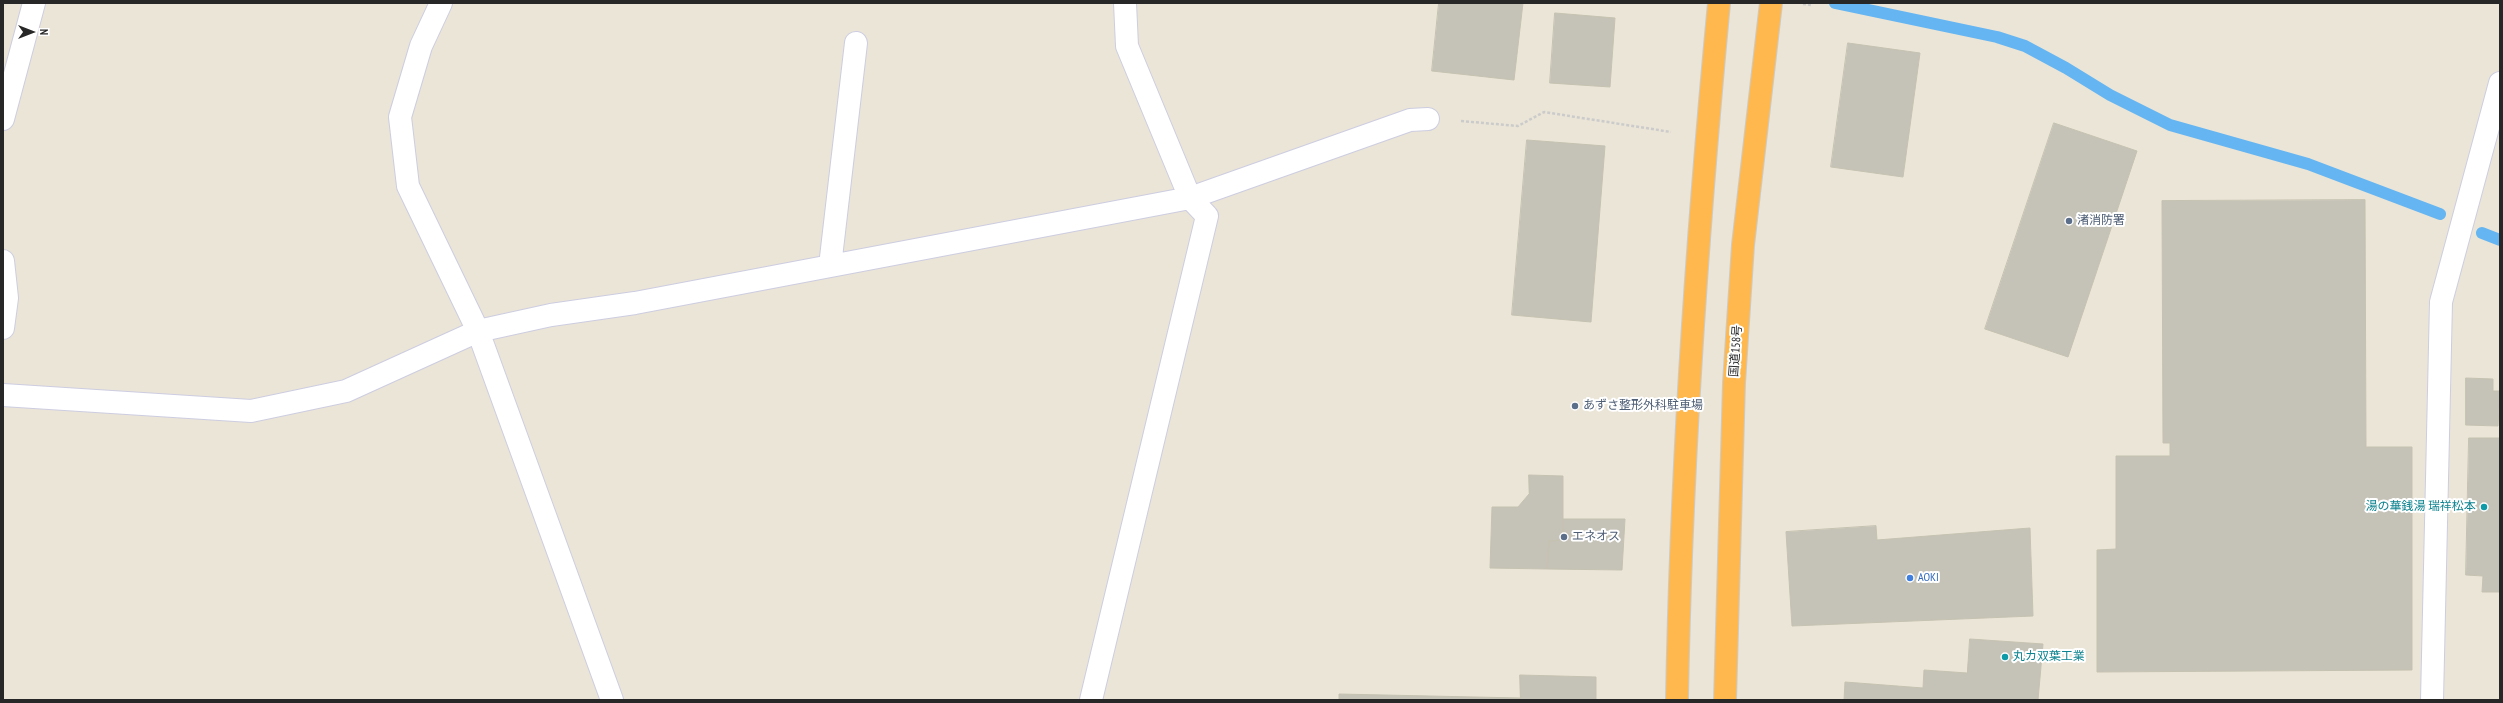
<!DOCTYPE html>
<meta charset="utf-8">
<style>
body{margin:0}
#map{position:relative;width:2503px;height:703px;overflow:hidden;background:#ebe5d7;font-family:"PT Sans Narrow",sans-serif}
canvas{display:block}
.frame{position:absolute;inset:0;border:4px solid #272727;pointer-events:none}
.north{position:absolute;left:12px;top:12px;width:40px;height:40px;-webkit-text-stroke:3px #fff;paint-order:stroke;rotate:90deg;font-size:11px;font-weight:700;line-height:16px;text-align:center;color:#272727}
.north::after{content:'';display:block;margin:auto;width:14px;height:18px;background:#272727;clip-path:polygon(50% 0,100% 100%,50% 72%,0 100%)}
</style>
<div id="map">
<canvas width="2503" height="703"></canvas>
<div class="frame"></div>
<div class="north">N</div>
</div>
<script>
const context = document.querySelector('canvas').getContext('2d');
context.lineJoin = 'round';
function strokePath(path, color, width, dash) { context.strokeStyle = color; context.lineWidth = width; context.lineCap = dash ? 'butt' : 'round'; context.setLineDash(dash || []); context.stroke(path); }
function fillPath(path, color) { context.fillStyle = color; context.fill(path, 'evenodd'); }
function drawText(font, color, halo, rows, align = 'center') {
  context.font = font + ' "PT Sans Narrow","Noto Sans JP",sans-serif'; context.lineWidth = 4; context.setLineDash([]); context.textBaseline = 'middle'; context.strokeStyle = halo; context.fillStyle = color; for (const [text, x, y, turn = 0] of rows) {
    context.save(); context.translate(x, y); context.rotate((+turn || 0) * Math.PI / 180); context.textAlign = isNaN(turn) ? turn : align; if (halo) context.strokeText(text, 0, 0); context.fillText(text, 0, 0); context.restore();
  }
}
strokePath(new Path2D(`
 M1835 3 1997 37 2025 46 2066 68 2110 95 2170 125 2308 164 2440 214
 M2482 233 2500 240`), '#65b5f2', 12);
const building = new Path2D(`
 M1439 3H1523L1514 80 1432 71Z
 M1555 13 1615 18 1610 87 1550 83Z
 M1848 43 1920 53 1903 177 1831 167Z
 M2054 123 2137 151 2068 357 1985 329Z
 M1527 140 1605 146 1591 322 1512 315Z
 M2365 200 2366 447H2412V670L2097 672V550L2116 549V456H2170V443H2163L2162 201Z
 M2466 378 2493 379V391H2500L2498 426 2466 425Z
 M2469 438H2500V592H2482L2483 576 2466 575Z
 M1529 475 1563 476V540L1549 541 1547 569 1490 568 1492 507H1518L1529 494Z
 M1563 519H1625L1622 570 1547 569 1549 541 1563 540Z
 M1876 526 1877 540 2030 528 2033 616 1792 626 1786 532Z
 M1970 639 2043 644 2038 700H1844L1845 682 1923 688 1924 670 1967 673Z
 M1520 675 1596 677V700H1339V694L1520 698Z`);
fillPath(building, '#c5c2b7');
strokePath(building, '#c5c2b1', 1);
const minor = new Path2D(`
 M441 3 421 46 400 117 408 186 478 331 612 700
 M3 119 34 3
 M3 261 7 298 3 328
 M830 266 856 43
 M3 395 251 411 346 391 478 331 551 315 635 303 1190 198 1410 120 1428 119
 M1091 700 1207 216 1190 198 1127 46 1125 3
 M2432 700 2441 302 2500 83`);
const highway = new Path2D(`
 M1677 700C1681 467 1697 235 1719 3
 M1725 700 1734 383 1743 245 1771 3`);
strokePath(minor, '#cdcde1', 24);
strokePath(highway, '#cbcbcb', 24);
strokePath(new Path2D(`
 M1803 4 1811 5
 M1461 121 1518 126 1544 112 1671 132`), '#cbcbcb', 2.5, [3, 2]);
strokePath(minor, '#fff', 22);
strokePath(highway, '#ffb84e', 22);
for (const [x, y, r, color] of [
 [2069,221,4,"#5c6f8a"],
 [1575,406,4,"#5c6f8a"],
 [2484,507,4,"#0f9aa8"],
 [1564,537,4,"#5c6f8a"],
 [1910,578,4,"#3f7fe0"],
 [2005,657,4,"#0f9aa8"]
]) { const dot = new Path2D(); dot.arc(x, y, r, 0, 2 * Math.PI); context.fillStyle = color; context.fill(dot); strokePath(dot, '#fff', 1.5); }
drawText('12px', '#4e5e75', '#fff', [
 ["渚消防署",2077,221],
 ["あずさ整形外科駐車場",1583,406],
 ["エネオス",1572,537]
], 'left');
drawText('12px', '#272727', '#fff', [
 ["国道158号",1736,351,-86]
]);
drawText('12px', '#0d838f', '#fff', [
 ["湯の華銭湯 瑞祥松本",2476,507],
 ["丸カ双葉工業",2013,657,"left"]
], 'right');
drawText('12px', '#366cbe', '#fff', [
 ["AOKI",1918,578]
], 'left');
</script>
